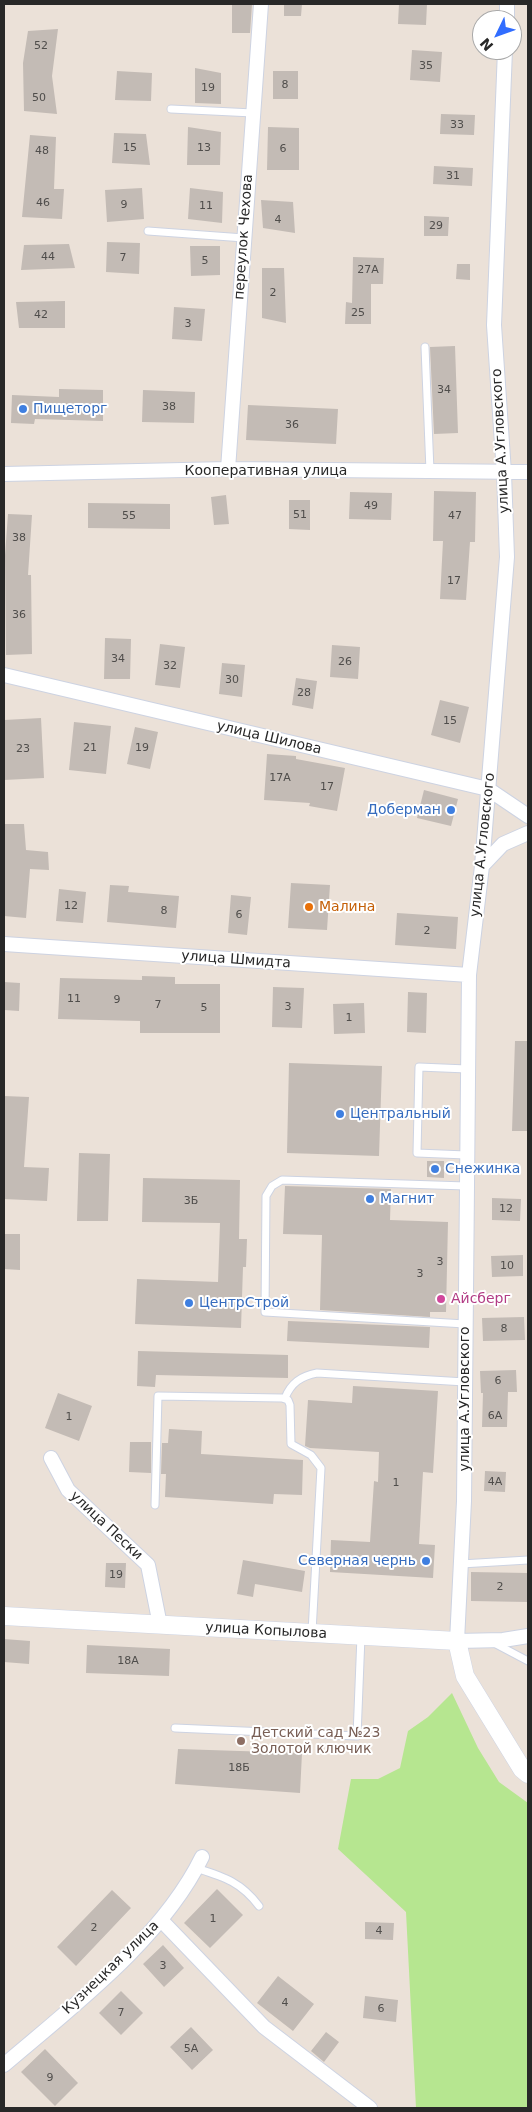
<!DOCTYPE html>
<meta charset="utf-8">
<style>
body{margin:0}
#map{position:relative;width:532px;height:2112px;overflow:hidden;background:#ebe1d8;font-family:"DejaVu Sans",sans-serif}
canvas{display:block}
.frame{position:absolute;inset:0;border:5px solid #282828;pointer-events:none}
.north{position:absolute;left:472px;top:10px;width:50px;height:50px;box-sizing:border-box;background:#fff;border:1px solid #a9a9a9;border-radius:50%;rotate:228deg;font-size:14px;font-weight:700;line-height:20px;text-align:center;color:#282828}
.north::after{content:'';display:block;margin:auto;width:18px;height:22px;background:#316dff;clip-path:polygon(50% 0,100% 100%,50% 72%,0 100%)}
</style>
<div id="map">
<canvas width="532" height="2112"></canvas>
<div class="frame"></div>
<div class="north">N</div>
</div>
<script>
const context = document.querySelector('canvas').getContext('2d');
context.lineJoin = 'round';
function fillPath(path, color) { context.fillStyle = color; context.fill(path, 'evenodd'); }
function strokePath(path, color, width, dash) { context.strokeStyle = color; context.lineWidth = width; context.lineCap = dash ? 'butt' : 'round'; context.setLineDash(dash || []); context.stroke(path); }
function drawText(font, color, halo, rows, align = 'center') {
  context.font = font + ' "DejaVu Sans",sans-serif'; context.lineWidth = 4; context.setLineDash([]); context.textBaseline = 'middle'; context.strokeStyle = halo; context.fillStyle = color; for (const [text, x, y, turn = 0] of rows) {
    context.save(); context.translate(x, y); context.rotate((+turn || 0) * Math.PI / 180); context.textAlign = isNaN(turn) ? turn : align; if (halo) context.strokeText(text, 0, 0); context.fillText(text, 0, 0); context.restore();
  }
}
fillPath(new Path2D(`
 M452 1693 478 1748 499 1782 528 1803V2108H416L406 1912 338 1849 351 1779H378L400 1768 408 1731 428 1717Z`), '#b6e690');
fillPath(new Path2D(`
 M232 4H252L250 33H232Z
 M284 4H302L301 16H284Z
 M399 4H427L426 25 398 24Z
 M58 29 52 76 57 114 24 111 23 63 28 31Z
 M412 50 442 52 440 82 410 80Z
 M195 68 221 73V104L195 103Z
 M117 71 152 73 151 101 115 100Z
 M273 71H298V99H273Z
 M441 114 475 115 474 135 440 134Z
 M188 127 221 132 220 165H187Z
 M268 127 299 128V170H267Z
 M114 133 146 134 150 165 112 163Z
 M30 135 56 137 54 189H64L62 219 22 217Z
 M434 166 473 168 472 186 433 184Z
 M142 188 144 219 107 222 105 190Z
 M190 188 223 192 222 223 188 219Z
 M261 200 293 202 295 233 263 228Z
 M424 216 449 217 448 236H424Z
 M107 242 140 243 139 274 106 272Z
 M69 244 75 268 21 270 24 245Z
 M190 246H220V275L191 276Z
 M353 257 384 258 383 284H371V324H345L346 302 352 303Z
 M457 264H470V280L456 279Z
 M262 268H284L286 323 262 318Z
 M65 301V328H19L16 302Z
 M174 307 205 309 202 341 172 339Z
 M455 346 458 433 434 434 430 347Z
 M59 389 103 390V421L35 419 34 424 11 423 12 395 59 397Z
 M143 390 195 392 194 423 142 422Z
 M248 405 338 409 336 444 246 440Z
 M434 491 476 492 475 542H470L466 600 440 599 443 541H433Z
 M350 492 392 493 391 520 349 519Z
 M226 495 229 524 214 525 211 497Z
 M289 500H310V530L289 529Z
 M88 503 170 504V529L88 528Z
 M8 514 32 515 28 575H31L32 654 6 655 5 555Z
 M105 638 131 639 130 679H104Z
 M160 644 185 647 180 688 155 685Z
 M332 645 360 647 358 679 330 677Z
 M222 663 245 665 242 697 219 694Z
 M296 678 317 681 313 709 292 705Z
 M440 700 469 707 460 743 431 735Z
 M41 718 44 778 4 780V720Z
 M74 722 111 726 106 774 69 770Z
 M135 727 158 732 150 769 127 764Z
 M267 754 296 756V759L345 768 337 811 309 806 310 803 264 800Z
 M424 790 458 799 451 826 417 818Z
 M4 824H24L26 850 48 852 49 870 30 869 26 918 4 916Z
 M291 883 330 885 327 930 288 928Z
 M110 885 129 886 128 892 179 896 176 928 107 922Z
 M59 889 86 892 83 923 56 921Z
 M231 895 251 897 247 935 228 933Z
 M397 913 458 917 456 949 395 945Z
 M142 976 175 977V984H220V1033H140V1021L58 1019 60 978 142 980Z
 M4 982 20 983 19 1011 4 1010Z
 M273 987 304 988 302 1028 272 1027Z
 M408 992 427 993 426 1033 407 1032Z
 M364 1003 365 1033 334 1034 333 1004Z
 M515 1041H528V1131H512Z
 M289 1063 382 1066 379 1156 287 1153Z
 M4 1096 29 1097 24 1167 49 1168 47 1201 4 1199Z
 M79 1153 110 1154 108 1221H77Z
 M427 1161H444V1178L427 1177Z
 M143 1178 240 1180 239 1239H247L246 1267H243L241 1328 135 1324 137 1279 218 1282 220 1223 142 1222Z
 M285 1186 391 1189 390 1220 448 1222 446 1312H430V1317L320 1310 322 1235 283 1234Z
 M492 1198 521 1199 520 1221 492 1220Z
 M4 1234H20V1270L4 1269Z
 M523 1255V1276L492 1277 491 1256Z
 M524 1317 525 1340 483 1341 482 1318Z
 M288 1321 430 1327 429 1348 287 1341Z
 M138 1351 288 1355V1378L156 1375 155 1387 137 1386Z
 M516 1370 517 1392H508L507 1427H482L483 1393H481L480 1371Z
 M353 1386 438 1391 433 1473 423 1472 419 1544 435 1545 433 1578 330 1572 331 1540 370 1542 374 1481 378 1482 379 1452 310 1448 305 1446 308 1400 352 1403Z
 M58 1393 92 1406 79 1441 45 1428Z
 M169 1429 202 1431 201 1454 303 1460 302 1495 274 1494 273 1504 165 1497 166 1474H161L162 1443H168Z
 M130 1442H151V1473L129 1472Z
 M485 1471 506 1472 505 1492 484 1491Z
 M243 1560 305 1571 302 1592 255 1584 253 1597 237 1594Z
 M106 1563H126L125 1588 105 1587Z
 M471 1572 528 1573V1602L471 1601Z
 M4 1639 30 1641 29 1664 4 1662Z
 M87 1645 170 1649 169 1676 86 1673Z
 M178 1749 302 1753 300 1793 175 1784Z
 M217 1889 243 1915 210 1948 184 1923Z
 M112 1890 131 1908 76 1966 57 1947Z
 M365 1922 394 1923 393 1940 365 1939Z
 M163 1945 184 1968 164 1987 143 1964Z
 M278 1976 314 2004 293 2031 257 2003Z
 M121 1991 143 2013 121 2035 99 2013Z
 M365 1996 398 2000 396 2022 363 2018Z
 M191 2027 213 2050 192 2070 170 2047Z
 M326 2032 339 2042 324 2062 311 2051Z
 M45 2049 78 2083 55 2106 21 2072Z`), '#c3bbb5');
const service = new Path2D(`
 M171 109 253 113
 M148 231 244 238
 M425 347 430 471
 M466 1155 417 1153 419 1067 467 1069
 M465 1324 265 1312 266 1196 272 1186 282 1180 466 1186
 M285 1398C291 1383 301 1376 317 1373L465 1382
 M155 1505 158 1396 282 1398 288 1400 290 1405 291 1444 311 1455 321 1468 312 1632
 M461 1564 528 1560
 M494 1643 528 1661
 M175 1728 357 1736 361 1636
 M196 1868C224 1877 241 1882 259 1906`);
const minor = new Path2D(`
 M507 20V4
 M505 50 494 325 504 473 507 557 482 866 469 975 464 1501 457 1641 503 1640 528 1636
 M228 469 261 4
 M4 474 228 469 528 472
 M4 675 488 789 528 816
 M482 866 503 844 528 833
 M4 944 469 975
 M51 1458 68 1490 148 1565 160 1625
 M161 1920 264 2027 370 2108
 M4 2065C73 2006 162 1939 202 1857`);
const tertiary = new Path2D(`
 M4 1616 457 1641 465 1676 522 1769 528 1774`);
strokePath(service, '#cdd3e2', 9);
strokePath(minor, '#cdd3e2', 16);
strokePath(tertiary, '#cdd3e2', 19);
strokePath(service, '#fff', 7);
strokePath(minor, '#fff', 14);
strokePath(tertiary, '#fff', 18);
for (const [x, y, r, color] of [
 [23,409,5,"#3f7fe0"],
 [451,810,5,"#3f7fe0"],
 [309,907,5,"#e8710a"],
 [340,1114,5,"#3f7fe0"],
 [435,1169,5,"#3f7fe0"],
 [370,1199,5,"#3f7fe0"],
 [441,1299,5,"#d1479c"],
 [189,1303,5,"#3f7fe0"],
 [426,1561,5,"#3f7fe0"],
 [241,1741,5,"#8d6e63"]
]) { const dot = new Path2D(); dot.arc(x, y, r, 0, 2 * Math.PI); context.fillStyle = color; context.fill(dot); strokePath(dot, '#fff', 2); }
drawText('11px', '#4f4d4b', null, [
 ["52",41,46],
 ["35",426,66],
 ["8",285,85],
 ["19",208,88],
 ["50",39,98],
 ["33",457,125],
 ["15",130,148],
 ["13",204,148],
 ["6",283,149],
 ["48",42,151],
 ["31",453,176],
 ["46",43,203],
 ["9",124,205],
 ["11",206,206],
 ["4",278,220],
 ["29",436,226],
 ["44",48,257],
 ["7",123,258],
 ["5",205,261],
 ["27А",368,270],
 ["2",273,293],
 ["25",358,313],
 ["42",41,315],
 ["3",188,324],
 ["34",444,390],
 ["38",169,407],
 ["36",292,425],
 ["49",371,506],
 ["51",300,515],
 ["55",129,516],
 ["47",455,516],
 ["38",19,538],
 ["17",454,581],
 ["36",19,615],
 ["34",118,659],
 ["26",345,662],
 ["32",170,666],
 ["30",232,680],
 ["28",304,693],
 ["15",450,721],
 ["21",90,748],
 ["19",142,748],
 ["23",23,749],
 ["17А",280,778],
 ["17",327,787],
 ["12",71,906],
 ["8",164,911],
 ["6",239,915],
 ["2",427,931],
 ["11",74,999],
 ["9",117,1000],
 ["7",158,1005],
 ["3",288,1007],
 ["5",204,1008],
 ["1",349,1018],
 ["3Б",191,1201],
 ["12",506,1209],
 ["3",440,1262],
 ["10",507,1266],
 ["3",420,1274],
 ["8",504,1329],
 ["6",498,1381],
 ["6А",495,1416],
 ["1",69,1417],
 ["4А",495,1482],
 ["1",396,1483],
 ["19",116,1575],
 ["2",500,1587],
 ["18А",128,1661],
 ["18Б",239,1768],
 ["1",213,1919],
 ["2",94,1928],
 ["4",379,1931],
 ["3",163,1966],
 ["4",285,2003],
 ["6",381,2009],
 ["7",121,2013],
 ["5А",191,2049],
 ["9",50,2078]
]);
drawText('14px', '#282828', '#fff', [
 ["переулок Чехова",244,237,-86],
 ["улица А.Угловского",501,441,-93],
 ["Кооперативная улица",266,471],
 ["улица Шилова",269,738,13],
 ["улица А.Угловского",483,845,-84],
 ["улица Шмидта",236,960,4],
 ["улица А.Угловского",465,1399,-90],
 ["улица Пески",106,1526,43],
 ["улица Копылова",266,1631,3],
 ["Кузнецкая улица",111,1968,-44]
]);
drawText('14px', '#366cbe', '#fff', [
 ["Пищеторг",33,409],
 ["Доберман",441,810,"right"],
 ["Центральный",350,1114],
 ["Снежинка",445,1169],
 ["Магнит",380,1199],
 ["ЦентрСтрой",199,1303],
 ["Северная чернь",416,1561,"right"]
], 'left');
drawText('14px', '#c56008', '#fff', [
 ["Малина",319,907]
], 'left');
drawText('14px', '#b23c85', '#fff', [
 ["Айсберг",451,1299]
], 'left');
drawText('14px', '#785e54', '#fff', [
 ["Детский сад №23",251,1733],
 ["Золотой ключик",251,1749]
], 'left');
</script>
